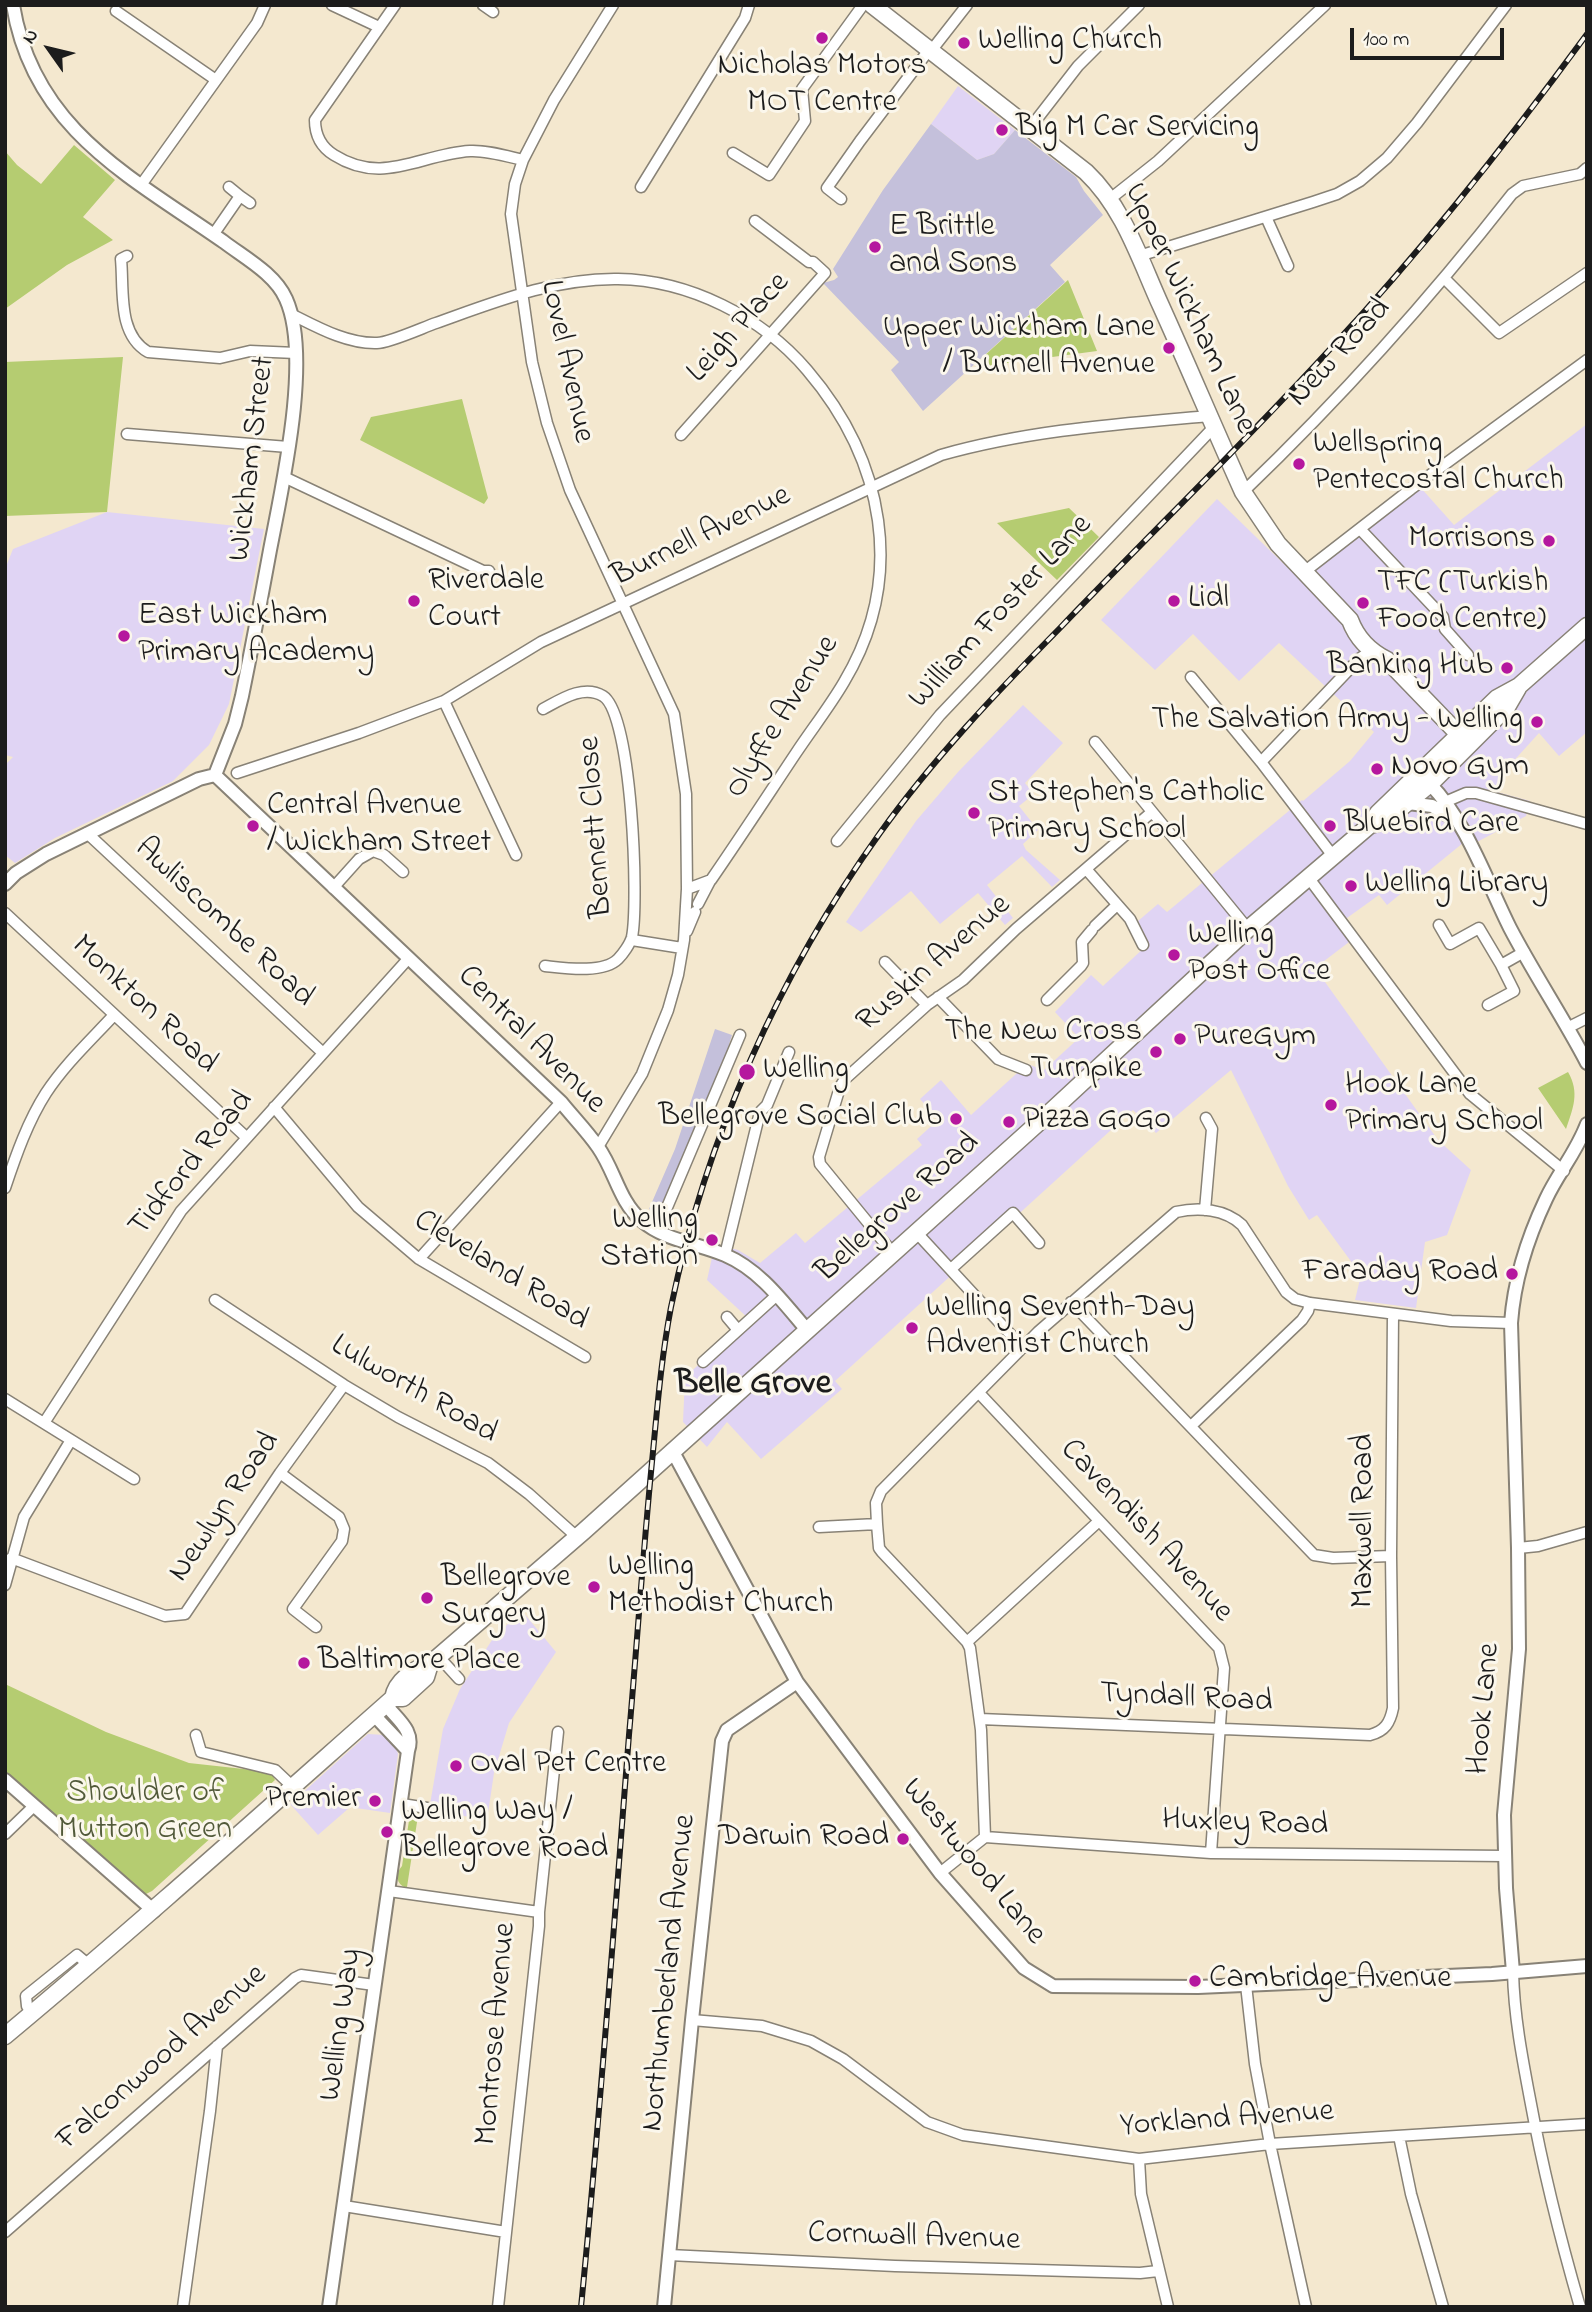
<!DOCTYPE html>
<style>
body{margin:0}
#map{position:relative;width:1592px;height:2312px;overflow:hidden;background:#f4e8cf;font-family:"Indie Flower",sans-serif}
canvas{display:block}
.frame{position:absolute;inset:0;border:7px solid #1c1c1c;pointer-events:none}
.north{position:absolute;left:14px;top:14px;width:70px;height:70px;-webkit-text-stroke:5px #fbf7ec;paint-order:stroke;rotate:304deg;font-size:19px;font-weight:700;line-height:28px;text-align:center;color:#1c1c1c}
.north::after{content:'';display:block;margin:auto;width:24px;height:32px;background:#1c1c1c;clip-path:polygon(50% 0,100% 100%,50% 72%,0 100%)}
.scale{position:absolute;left:1350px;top:28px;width:154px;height:32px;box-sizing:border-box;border:4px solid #1c1c1c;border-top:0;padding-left:9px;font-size:21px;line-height:24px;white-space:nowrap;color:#1c1c1c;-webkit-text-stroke:5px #fbf7ec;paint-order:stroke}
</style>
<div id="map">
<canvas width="1592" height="2312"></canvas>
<div class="frame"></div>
<div class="north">N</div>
<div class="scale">100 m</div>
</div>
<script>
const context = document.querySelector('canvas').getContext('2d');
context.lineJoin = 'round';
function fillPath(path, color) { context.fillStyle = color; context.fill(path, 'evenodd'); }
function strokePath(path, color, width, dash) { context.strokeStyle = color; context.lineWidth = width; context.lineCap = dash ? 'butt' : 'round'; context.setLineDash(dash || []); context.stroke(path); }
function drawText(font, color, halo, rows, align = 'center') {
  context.font = font + ' "Indie Flower",sans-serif'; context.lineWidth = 6; context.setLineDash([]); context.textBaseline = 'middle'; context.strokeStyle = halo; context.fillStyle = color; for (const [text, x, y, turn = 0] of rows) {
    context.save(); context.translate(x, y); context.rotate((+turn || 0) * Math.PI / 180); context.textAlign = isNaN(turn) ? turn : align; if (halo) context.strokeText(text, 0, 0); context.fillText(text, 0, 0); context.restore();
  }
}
fillPath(new Path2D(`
 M958 86 1015 130 994 154 977 160 931 124Z
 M1587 424V732L1559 756 1539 733 1499 777 1497 792 1530 801 1526 816 1477 842 1474 838 1463 843 1387 905 1379 895 1340 923 1353 939 1315 968 1438 1140 1471 1170 1447 1235 1425 1242 1416 1308 1355 1300 1361 1275 1317 1215 1309 1220 1288 1186 1231 1070 1156 1133 1133 1110 835 1381 842 1389 761 1459 727 1422 707 1447 683 1422 685 1377 749 1319 707 1280 715 1244 738 1250 760 1263 796 1233 805 1243 922 1145 917 1139 938 1120 920 1099 941 1080 971 1115 1027 1064 1044 1070 1079 1038 1055 1012 1091 975 1103 986 1146 946 1138 921 1158 904 1167 912 1302 800 1303 801 1350 761 1374 732 1279 643 1239 681 1193 634 1155 670 1101 620 1217 499 1291 571 1353 542 1421 488 1454 525Z
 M107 512 264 529 229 704 209 745 173 781 55 838 15 863 5 855V765L13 757 5 755V569L13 549Z
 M1023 705 1063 743 1025 783 1034 794 1019 806 1038 830 1023 844 1026 850 1060 880 1052 887 1022 856 987 885 1013 918 1005 925 978 893 940 924 911 891 861 932 846 922 916 821 958 772Z
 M522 1611 556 1652 509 1723 494 1773 487 1820 429 1810 443 1729 460 1689 494 1637Z
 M368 1734 385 1735 394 1742 398 1754 390 1813 356 1808V1802L318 1835 290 1804Z`), '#e0d4f4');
fillPath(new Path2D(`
 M931 124 977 160 994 154 1015 130 1076 177 1084 191 1103 215 1050 265 1065 282 923 411 891 370 899 362 823 283 834 280 838 277 833 269 883 190Z
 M715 1029 732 1035 724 1061 661 1208 657 1212 649 1209 675 1149Z`), '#c4c0db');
fillPath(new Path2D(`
 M74 145 115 180 83 217 113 240 67 265 5 309V151L17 165 41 184Z
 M1068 280 1097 351 985 366 984 356Z
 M123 357 107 512 5 516V362Z
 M462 399 488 498 484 504 360 440 371 417Z
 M1069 508 1099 537 1057 580 997 523Z
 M1568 1072C1580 1093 1573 1108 1566 1129L1538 1088Z
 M5 1684 106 1732 189 1763 271 1772 275 1780 152 1891 144 1895 5 1771Z
 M419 1809 407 1887 406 1888C396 1884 395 1874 402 1866L410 1814 413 1810Z`), '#b5cc71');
const minor = new Path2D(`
 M332 5 379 27
 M395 5 315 120C315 136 321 147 334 155 383 186 420 154 470 151 486 150 506 156 523 160
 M483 5 493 12
 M116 11 216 80
 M931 51 967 5
 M1030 128 1078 66 1139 5
 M733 153 769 175 805 121 802 89 863 5
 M141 185 257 23 265 5
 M641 187 745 18 749 5
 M240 196 250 203
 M841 199 827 188 860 141 929 50
 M1110 199 1158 161 1325 5
 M1266 217 1288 266
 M213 235 240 196 229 187
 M127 256 121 259C124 290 117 334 148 352L220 358 250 351 296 353
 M1139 256 1313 202 1337 194 1360 181 1387 158 1417 123 1506 5
 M1445 279 1499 333 1587 273
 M291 314C317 327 347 344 377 343 389 343 422 328 436 323 495 302 554 278 618 279 689 280 762 317 807 370 884 460 907 577 844 682 830 706 812 729 796 753 768 795 740 838 711 880L687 889
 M127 434 288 447
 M681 435 825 273 813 262H809L755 221
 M284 477 483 571H489
 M1243 492C1340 399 1429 300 1512 194L1523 186 1580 174 1587 168
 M1360 529 1443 617 1445 629 1468 655
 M1304 572 1411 489 1587 360
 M1191 677 1261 762 1333 856
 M444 701 516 855
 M543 709C560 700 583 684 603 696 632 714 639 901 632 937 630 944 623 954 618 959 603 974 564 968 545 966
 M1095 742 1248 929
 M1261 762 1359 659 1371 651
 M237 773 359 733 444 701 541 642 941 455C1029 430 1119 424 1209 416
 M1445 802 1466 793H1476L1587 824
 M87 833 323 1053
 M837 841 940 715 1214 427
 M1086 869 1130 919 1143 945
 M1308 877 1470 1094 1564 1171
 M333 888 359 859 373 851 384 855 403 872
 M698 904 710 881
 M5 913 246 1137
 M1439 925 1450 944 1479 928 1501 965 1524 952
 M1095 926 1117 905
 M687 931 695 912
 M632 940 682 948
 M885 962 927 1005
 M938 997 998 1059 1026 1070
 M1047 1000 1081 966 1083 963 1082 942 1092 930
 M1488 1005 1514 991 1501 965
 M1567 1028 1587 1018
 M274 1107 358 1207 419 1259 585 1357
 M598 1147 642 1074 668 1010 678 975 684 940 687 889 686 794 674 714 570 490 547 423 532 362 511 214 515 184 523 160 554 100 613 5
 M5 1188C16 1155 28 1121 46 1093 65 1064 91 1040 114 1015
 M1205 1210 1212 1129 1206 1118
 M657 1231 740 1035
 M916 1232 1023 1348
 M892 1252 820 1164 819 1157 840 1087 845 1079 927 1005 963 980 1016 929 1152 812
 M725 1255 760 1112 767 1105 789 1052
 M419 1259 561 1102
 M951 1269 1013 1213 1039 1243
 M215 1300 344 1385 398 1417 488 1463 529 1494 577 1537
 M1071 1302 1314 1555 1333 1558 1391 1556
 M727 1317 738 1330
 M703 1362 777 1295
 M979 1393 1219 1648 1224 1668 1211 1853
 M5 1399 134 1479
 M44 1423 181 1211 408 959
 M1191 1426 1302 1320 1308 1311 1310 1303
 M280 1473 339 1517 344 1529 342 1541 293 1609 316 1627
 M877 1524 879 1548 882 1552 967 1642 970 1648 981 1730 985 1837
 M819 1527 877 1524 876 1503 881 1491 1038 1332 1176 1212C1199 1207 1225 1209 1242 1225L1286 1292 1295 1299 1310 1303 1451 1321 1511 1323
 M1518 1548 1538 1546 1587 1532
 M11 1558 165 1616 185 1614 280 1473 344 1385
 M5 1585 24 1517 71 1440
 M967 1642 1099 1521
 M439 1657 459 1679
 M980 1719 1370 1735C1385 1731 1390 1723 1393 1708L1391 1556 1393 1314
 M196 1735 201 1752 275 1770 293 1787
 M402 1804 427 1808
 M5 1834 34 1806
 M985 1837 1211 1853 1504 1856
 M940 1873 985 1837
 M389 1891 539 1912
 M1513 1972C1514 2015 1522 2057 1530 2099 1543 2170 1560 2238 1580 2307
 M1246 1985 1255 2064 1270 2144 1306 2307
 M32 2013 27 2006 26 1996 77 1955 89 1965
 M692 2020 762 2026 811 2041 843 2059 927 2122 963 2135 1139 2159 1270 2144 1587 2124
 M1399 2136 1411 2194 1443 2307
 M1139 2159 1141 2194 1168 2307
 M344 2206 506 2232
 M5 2232 295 1978 301 1975 374 1985
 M669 2255 895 2266 1140 2273 1158 2271
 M183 2307 210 2111 217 2046
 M498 2307 539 1926V1912L558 1732`);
const tertiary = new Path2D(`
 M13 5C33 129 131 177 224 242 245 258 275 274 286 299 312 357 282 487 270 550 261 599 252 647 242 696L235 724 215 775
 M215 775 561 1102C573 1117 587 1131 598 1147 615 1171 619 1201 641 1220 665 1241 697 1243 725 1255 760 1270 783 1302 807 1330
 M1422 786 1430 784C1466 821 1487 882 1510 928 1534 974 1563 1017 1587 1063
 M1408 803 1432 806 1451 817
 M5 884 16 873 46 854 199 779 215 775
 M672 1450 797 1682 940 1873 1024 1968 1053 1986 1198 1987 1492 1974 1587 1966
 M374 1715 408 1751
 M5 1780 154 1911
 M1513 1972 1506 1888 1504 1815 1519 1649 1518 1548 1511 1323C1514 1282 1528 1237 1546 1199 1558 1173 1576 1153 1587 1124
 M329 2307 408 1751C415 1731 398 1720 386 1705
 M664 2307 692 2020 722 1741 727 1730 797 1682`);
const primary = new Path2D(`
 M872 5 1086 172C1124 208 1140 260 1161 306 1189 368 1215 430 1243 492L1278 544 1350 620C1357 639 1369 651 1387 660L1469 745
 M1370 825 1385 821 1430 784 1507 707 1518 688
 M393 1698H403L426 1677 430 1664
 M5 2036C137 1926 264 1812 393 1698 396 1681 413 1669 430 1664L584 1531 1047 1115 1248 929 1370 825 1378 813 1497 698 1519 686 1587 626`);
strokePath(minor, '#888276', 13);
strokePath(tertiary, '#888276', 16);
strokePath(primary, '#888276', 19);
strokePath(minor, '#fff', 10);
strokePath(tertiary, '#fff', 12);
strokePath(primary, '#fff', 16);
const rail = new Path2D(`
 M581 2307C600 2117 614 1926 629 1735 637 1644 643 1553 652 1462 657 1411 661 1359 671 1307 706 1138 779 974 880 833 933 759 996 693 1060 628 1150 534 1244 443 1332 347 1424 248 1507 143 1587 34`);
strokePath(rail, '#1c1c1c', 6);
strokePath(rail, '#fbf7ec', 3.5, [10]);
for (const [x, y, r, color] of [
 [822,38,7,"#b5179e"],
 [964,43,7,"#b5179e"],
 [1002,130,7,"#b5179e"],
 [875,247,7,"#b5179e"],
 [1169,348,7,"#b5179e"],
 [1299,464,7,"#b5179e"],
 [1549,541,7,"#b5179e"],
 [414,601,7,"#b5179e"],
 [1174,601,7,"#b5179e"],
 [1363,603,7,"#b5179e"],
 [124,636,7,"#b5179e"],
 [1507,668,7,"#b5179e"],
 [1537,722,7,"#b5179e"],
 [1377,769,7,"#b5179e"],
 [974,813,7,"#b5179e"],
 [253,826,7,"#b5179e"],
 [1330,826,7,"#b5179e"],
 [1351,886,7,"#b5179e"],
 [1174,955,7,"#b5179e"],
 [1180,1039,7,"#b5179e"],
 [1156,1052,7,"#b5179e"],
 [747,1072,9,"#b5179e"],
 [1331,1105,7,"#b5179e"],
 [956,1119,7,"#b5179e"],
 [1009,1122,7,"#b5179e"],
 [712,1240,7,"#b5179e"],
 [1512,1274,7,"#b5179e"],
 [912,1328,7,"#b5179e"],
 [594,1587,7,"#b5179e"],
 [427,1598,7,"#b5179e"],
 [304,1663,7,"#b5179e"],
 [456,1766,7,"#b5179e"],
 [375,1801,7,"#b5179e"],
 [387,1832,7,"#b5179e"],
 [903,1839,7,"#b5179e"],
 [1195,1981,7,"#b5179e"]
]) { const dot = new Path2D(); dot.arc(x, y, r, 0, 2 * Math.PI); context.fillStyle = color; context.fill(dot); strokePath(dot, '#fbf7ec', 2.5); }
drawText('32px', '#1c1c1c', '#fbf7ec', [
 ["Welling Church",978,43],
 ["Nicholas Motors",822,68,"center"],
 ["MOT Centre",822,105,"center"],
 ["Big M Car Servicing",1016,130],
 ["E Brittle",889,229],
 ["and Sons",889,266],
 ["Upper Wickham Lane",1155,330,"right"],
 ["/ Burnell Avenue",1155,367,"right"],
 ["Wellspring",1313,446],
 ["Pentecostal Church",1313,483],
 ["Morrisons",1535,541,"right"],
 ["Riverdale",428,583],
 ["Court",428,620],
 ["TFC (Turkish",1377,585],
 ["Food Centre)",1377,622],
 ["Lidl",1188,601],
 ["East Wickham",138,618],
 ["Primary Academy",138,655],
 ["Banking Hub",1493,668,"right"],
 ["The Salvation Army - Welling",1523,722,"right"],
 ["Novo Gym",1391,769],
 ["St Stephen's Catholic",988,795],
 ["Primary School",988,832],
 ["Central Avenue",267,808],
 ["/ Wickham Street",267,845],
 ["Bluebird Care",1344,826],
 ["Welling Library",1365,886],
 ["Welling",1188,937],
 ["Post Office",1188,974],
 ["The New Cross",1142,1034,"right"],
 ["Turnpike",1142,1071,"right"],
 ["PureGym",1194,1039],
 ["Welling",763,1072],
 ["Hook Lane",1345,1087],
 ["Primary School",1345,1124],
 ["Bellegrove Social Club",942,1119,"right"],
 ["Pizza GoGo",1023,1122],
 ["Welling",698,1222,"right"],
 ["Station",698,1259,"right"],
 ["Faraday Road",1498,1274,"right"],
 ["Welling Seventh-Day",926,1310],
 ["Adventist Church",926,1347],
 ["Welling",608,1569],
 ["Methodist Church",608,1606],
 ["Bellegrove",441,1580],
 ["Surgery",441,1617],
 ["Baltimore Place",318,1663],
 ["Oval Pet Centre",470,1766],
 ["Premier",361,1801,"right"],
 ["Welling Way /",401,1814],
 ["Bellegrove Road",401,1851],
 ["Darwin Road",889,1839,"right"],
 ["Cambridge Avenue",1209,1981]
], 'left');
drawText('32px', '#1c1c1c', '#fbf7ec', [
 ["Upper Wickham Lane",1188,309,65],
 ["Leigh Place",740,329,-48],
 ["New Road",1341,354,-47],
 ["Lovel Avenue",565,362,78],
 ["Wickham Street",254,459,-83],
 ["Burnell Avenue",702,538,-26],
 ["William Foster Lane",1002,613,-47],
 ["Olyffe Avenue",784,718,-58],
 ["Bennett Close",598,827,-94],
 ["Awliscombe Road",223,924,43],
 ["Ruskin Avenue",935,965,-41],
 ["Monkton Road",143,1006,43],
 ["Central Avenue",530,1041,45],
 ["Tidford Road",193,1165,-51],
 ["Bellegrove Road",899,1209,-42],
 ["Cleveland Road",500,1272,32],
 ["Lulworth Road",413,1391,30],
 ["Newlyn Road",226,1508,-56],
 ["Maxwell Road",1366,1521,-90],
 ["Cavendish Avenue",1145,1532,47],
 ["Tyndall Road",1186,1700,3],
 ["Hook Lane",1486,1709,-85],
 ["Huxley Road",1245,1825,2],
 ["Westwood Lane",972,1863,50],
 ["Northumberland Avenue",671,1973,-84],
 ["Welling Way",343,2025,-82],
 ["Montrose Avenue",498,2034,-85],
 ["Falconwood Avenue",163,2059,-41],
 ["Yorkland Avenue",1227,2121,-4],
 ["Cornwall Avenue",914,2239,2]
]);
drawText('32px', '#525a3a', '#fbf7ec', [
 ["Shoulder of",145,1795],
 ["Mutton Green",145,1832]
]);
drawText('bold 35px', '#1c1c1c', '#fbf7ec', [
 ["Belle Grove",753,1386]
]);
</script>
